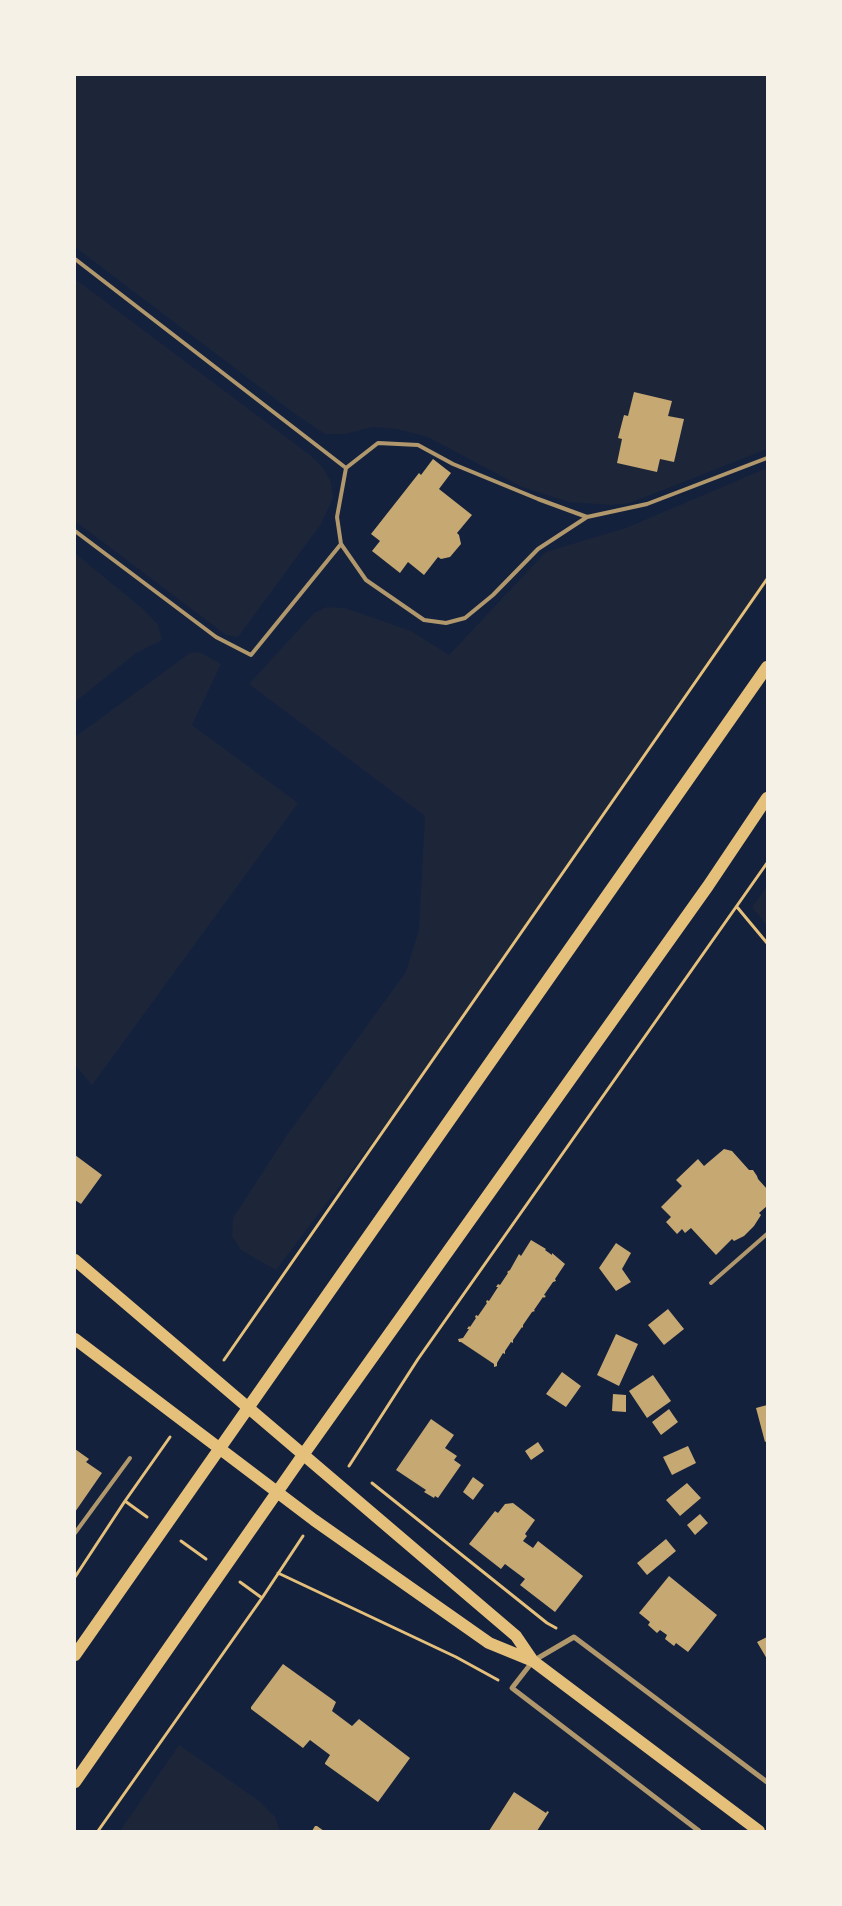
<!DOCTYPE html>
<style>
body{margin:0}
#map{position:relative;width:842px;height:1906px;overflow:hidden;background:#14213d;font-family:Barlow,sans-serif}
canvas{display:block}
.frame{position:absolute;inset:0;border:76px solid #f6f1e7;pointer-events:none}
</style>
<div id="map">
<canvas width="842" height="1906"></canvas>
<div class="frame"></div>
</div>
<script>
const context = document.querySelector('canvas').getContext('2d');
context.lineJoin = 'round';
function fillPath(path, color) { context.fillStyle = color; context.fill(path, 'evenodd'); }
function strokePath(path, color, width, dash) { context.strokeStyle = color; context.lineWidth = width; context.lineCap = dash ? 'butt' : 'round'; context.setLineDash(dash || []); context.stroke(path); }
fillPath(new Path2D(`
 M76 75H767V449L630 503 612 505 569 502 522 487 428 437 397 429 372 427 345 434H325L298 416 75 247Z
 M75 279 311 456 323 468 331 482 333 498 321 524 238 637 226 635 75 521Z
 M767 468V584L393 1115 276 1270 241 1250 232 1236 233 1218 287 1135 406 972 419 930 425 816 249 684 314 613 327 607 345 608 411 631 449 655 546 552 626 528Z
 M75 553 144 610 158 625 162 640 136 653 75 702Z
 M199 652 221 664 192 725 298 803 92 1085 75 1065V737L190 653Z
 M767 886V926L752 907Z
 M179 1745 259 1801 275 1817 280 1831H120Z`), '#1d2539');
fillPath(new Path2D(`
 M634 392 672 401 668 416 684 419 674 462 660 459 657 472 617 463 622 439 618 438 624 415 628 416Z
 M433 459 451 473 439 489 472 515 457 533 459 535 461 544 450 557 441 559 438 557 424 575 408 562 400 573 372 551 380 541 371 534 419 473 421 475Z
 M724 1149 732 1151 749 1170H753L757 1176 758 1179 767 1189V1206L759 1213 761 1215 754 1226 744 1236 734 1241 732 1239 716 1255 691 1228 685 1233 682 1229 677 1234 666 1222 671 1217 661 1207 682 1186 676 1180 698 1159 704 1166Z
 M75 1155 102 1175 81 1204 75 1200Z
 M531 1240 546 1249 545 1250 552 1255V1253L565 1264 555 1279 556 1281 553 1282 544 1295 546 1296 544 1298 543 1297 534 1310 535 1311 532 1312 523 1325V1328L522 1327 513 1340V1343L511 1342 505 1351V1354L503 1353 497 1363V1366L494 1367V1364L461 1342H459L458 1339 463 1338 469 1329H467L469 1326 470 1327 476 1318 475 1317 476 1315 478 1316 487 1303 486 1302 487 1300 489 1301 498 1287H496L498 1284 500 1285 508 1273 507 1272 510 1270 519 1254 521 1256Z
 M616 1243 631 1253 622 1269 631 1282 616 1291 599 1268Z
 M668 1309 684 1329 664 1345 648 1325Z
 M616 1334 638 1344 619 1386 597 1375Z
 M562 1372 581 1386 566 1407 546 1394Z
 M653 1375 671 1401 647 1418 629 1391Z
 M613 1394 626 1395V1412L612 1411Z
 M767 1405V1441L765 1442 756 1408Z
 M669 1409 678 1422 661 1435 652 1422Z
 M431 1419 454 1435 445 1448 457 1456 454 1460 461 1465 438 1498 435 1496 434 1498 424 1492 426 1490 396 1470Z
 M538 1442 544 1451 531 1460 525 1451Z
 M688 1446 696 1463 672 1475 663 1457Z
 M75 1449 89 1459 86 1462 102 1473 75 1512Z
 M473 1477 484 1485 473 1500 463 1492Z
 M687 1483 701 1498 680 1516 666 1500Z
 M513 1503 535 1520 525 1534 527 1536 523 1541 533 1548 538 1541 583 1576 555 1612 520 1585 525 1579 505 1564 501 1569 469 1544 495 1511 498 1513 505 1504Z
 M700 1514 708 1523 695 1535 687 1525Z
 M666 1539 676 1551 647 1575 637 1563Z
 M669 1576 717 1615 688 1652 676 1643 674 1646 665 1639 667 1635 660 1630 657 1633 648 1625 650 1622 639 1613Z
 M767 1637V1659L757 1642Z
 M283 1664 336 1702 332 1711 352 1726 359 1719 410 1758 378 1802 325 1764V1763L330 1755 310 1740 303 1748 251 1709V1707Z
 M514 1792 546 1813 547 1811 549 1812 537 1831H489Z
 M315 1826H317L324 1831H312Z`), '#c6a872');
strokePath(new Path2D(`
 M737 907 767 943
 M224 1360 767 579
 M349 1466 418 1359 767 863
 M372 1483 547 1623 556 1628
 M125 1501 147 1517
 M181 1541 206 1559
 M278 1573 456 1657 498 1680
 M75 1577 125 1501 170 1437
 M240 1582 262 1598
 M98 1831 262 1598 303 1536`), '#e5c07b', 3);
strokePath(new Path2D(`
 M75 259 346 468
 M587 517 538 499 453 464 418 445 378 443 346 468 337 517 341 544 366 580 424 620 446 623 465 618 493 595 538 549 587 517 647 504 767 458
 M75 531 216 637 251 655 341 544
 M711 1283 767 1234
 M75 1533 130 1458`), '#b1986c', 4);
strokePath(new Path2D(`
 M699 1831 512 1688 533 1661 574 1637 767 1782`), '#b1986c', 5);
strokePath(new Path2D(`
 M75 1260 516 1636 533 1661
 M75 1339 314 1520 489 1643 533 1661 759 1831
 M75 1655 767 667
 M75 1782 303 1455 708 886 767 798`), '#e5c07b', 12);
</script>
